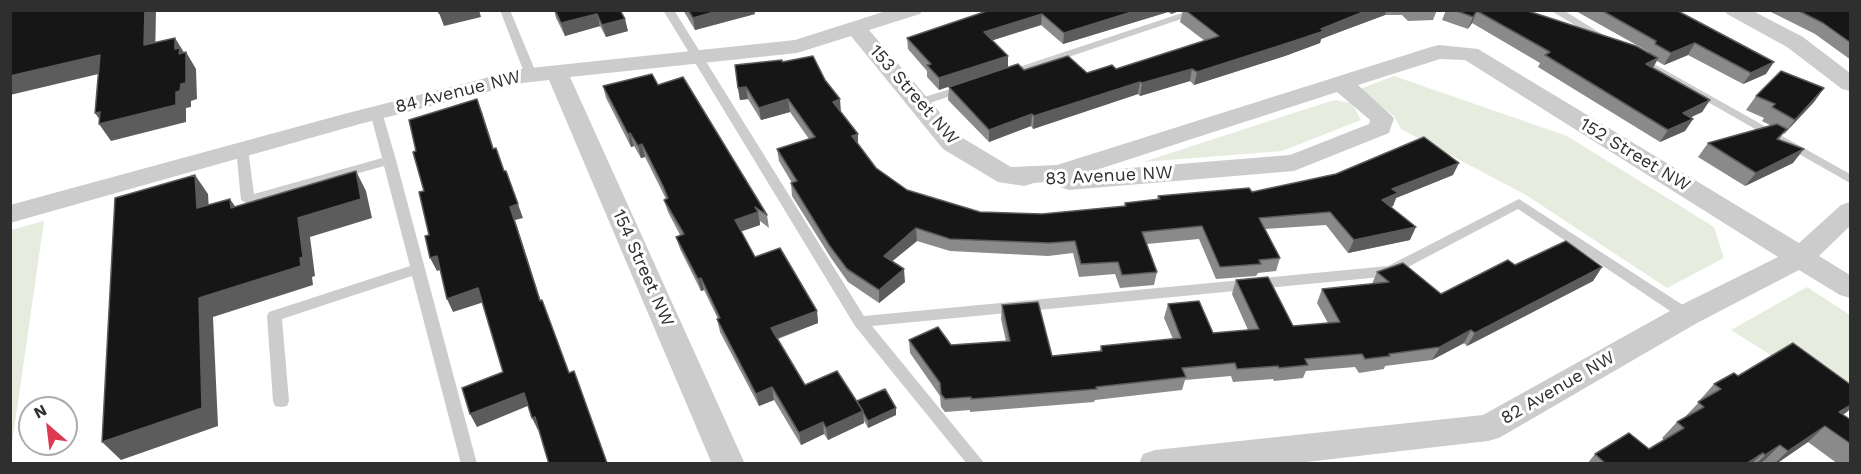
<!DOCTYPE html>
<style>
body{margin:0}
#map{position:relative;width:1861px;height:474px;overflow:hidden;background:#fff;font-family:"Work Sans",sans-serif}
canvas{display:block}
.frame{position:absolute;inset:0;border:12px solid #2f2f2f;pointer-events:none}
.north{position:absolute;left:18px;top:396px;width:60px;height:60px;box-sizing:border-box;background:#fff;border:2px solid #acacac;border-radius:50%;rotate:332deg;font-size:16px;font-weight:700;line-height:24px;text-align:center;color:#2f2f2f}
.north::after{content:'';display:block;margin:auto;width:21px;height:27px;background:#dd3a51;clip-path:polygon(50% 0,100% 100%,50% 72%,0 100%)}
</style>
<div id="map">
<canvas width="1861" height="474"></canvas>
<div class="frame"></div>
<div class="north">N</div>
</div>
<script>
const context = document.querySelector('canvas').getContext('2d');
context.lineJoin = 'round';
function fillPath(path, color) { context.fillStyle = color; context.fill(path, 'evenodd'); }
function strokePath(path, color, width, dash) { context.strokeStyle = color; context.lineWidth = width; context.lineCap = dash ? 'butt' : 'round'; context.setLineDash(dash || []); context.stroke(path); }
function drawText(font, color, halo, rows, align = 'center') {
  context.font = font + ' "Work Sans",sans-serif'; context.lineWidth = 6; context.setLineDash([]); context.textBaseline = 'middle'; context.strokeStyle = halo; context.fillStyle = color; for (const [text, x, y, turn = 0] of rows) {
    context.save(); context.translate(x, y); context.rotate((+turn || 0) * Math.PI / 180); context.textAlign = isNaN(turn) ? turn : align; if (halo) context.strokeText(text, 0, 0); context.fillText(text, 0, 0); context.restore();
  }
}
fillPath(new Path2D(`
 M1394 76 1567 136 1714 227 1724 258 1667 288 1526 195 1401 129 1394 116 1357 90Z
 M1334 100 1352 103 1361 120 1282 151 1143 162Z
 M44 221 11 451V230Z
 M1807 287 1850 315V405L1731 330Z`), '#e6ecde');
fillPath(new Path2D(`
 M500 10H510L537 75 535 77H527L525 75Z
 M663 10H674L864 316 1388 266 1519 199 1692 311 1694 315 1692 319H1682L1518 209 1391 276 872 326 985 464H967L855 326Z
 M1191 10H1208L1009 77H1001L999 75 1001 73Z
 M1550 10H1563L1613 41 1608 44 1604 43Z
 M1638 55 1850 174V183L1634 60V56Z
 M964 85 970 88 968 90 918 107 912 103 914 100Z
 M376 108 382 112 396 160 477 464H461L412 276 282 319 289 401 287 406 281 407 275 406 273 401 267 316 269 312 410 266 384 166 248 204 241 200 236 149 242 145 248 149 254 194 382 158 370 112Z`), '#ccc');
fillPath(new Path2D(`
 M889 10H923L920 14 869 30 961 137 1011 167 1057 165 1431 47 1439 45 1478 49 1799 243 1841 205 1850 202V226L1819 256 1850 275V298L1840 295 1799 270 1697 323 1499 438 1488 441 1289 464H1139L1143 454 1155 450 1483 415 1677 307 1778 257 1465 60 1440 59 1358 85 1394 118 1389 133 1294 171 1069 190 1060 187 1057 181 1034 183 1024 186 998 182 943 149 851 36 797 53 570 77 745 464H712L549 80 522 83 360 124 10 223V205L344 114 521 69 795 40ZM1337 92 1370 120 1369 124 1290 155 1093 171Z
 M1724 10H1751L1803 37 1850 73V91L1842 89 1787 47 1727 14Z`), '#ccc');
fillPath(new Path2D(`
 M554 10H620L628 31 606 37 600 26 565 36 556 18Z
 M683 10H754L755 14 695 30Z
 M990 10H1182L1171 14 1168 12 1063 44 1041 25 993 40 939 90 927 77V71L908 49 907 38Z
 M1183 10H1437L1433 20 1408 21 1402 15H1385L1342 31 1321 39 1320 43 1285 56 1194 85 1190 81 1140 96 1138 94 1033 129 1031 126 989 142 948 100 949 87 1024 70 1087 73 1116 69 1205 41 1180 22Z
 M1446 10H1525L1649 53V52L1574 10H1676L1766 74 1743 84 1688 55 1664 65 1657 61 1653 68 1710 100 1702 112 1691 117 1693 119 1685 131 1660 142 1538 67 1540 63 1472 23 1468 29 1442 20Z
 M1767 10H1851V60L1815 34Z
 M782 62 841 112 858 134V144L876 168 907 190 980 212 1042 214 1124 206 1125 203 1157 200 1158 196 1252 192 1453 175 1396 198 1393 206 1390 207 1410 240 1348 253 1326 225 1265 229 1280 258 1276 271 1258 273 1256 276 1216 279 1199 239 1147 244 1157 272 1154 285 1120 288 1115 274 1079 277 1073 253 1048 256 950 251 917 241 892 261 905 282 879 303 848 282 831 258 792 196 791 183H792L779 161 777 149 809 139 790 112 761 120 748 99 740 100 738 88Z
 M658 85 767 215 769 228 760 221V225L741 231 755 257 817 311 818 323 778 339 805 385 896 415 868 428 863 419 864 423 828 440 824 434 801 445 774 400 759 406 720 332 717 319H718L704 290 701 291 680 249 676 237 680 235 668 212 664 200 666 199 645 157 641 158 634 146 631 147 606 98 603 86Z
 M1824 88 1814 102 1784 134 1783 133 1779 140 1793 163 1745 186 1698 157 1708 143 1770 125 1762 121 1764 118 1746 110 1756 96Z
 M1515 265 1602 267 1593 281 1467 346 1464 343 1432 360 1385 366 1384 369 1359 373 1355 367 1306 371 1303 378 1274 381 1273 379 1233 382 1231 376 1185 380 1182 390 1095 400 1094 402 970 412V410L945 412 941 407 940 396 910 353 909 340 951 345 1006 341 1001 319 1002 305 1052 356 1100 351 1101 346 1173 339 1164 318 1168 304 1213 333 1248 330 1232 294 1236 280 1293 326 1328 323 1317 303 1322 289 1372 284 1377 272 1441 294Z
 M1738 376 1851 385V408L1842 415 1851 420V464H1838L1808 442 1776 464H1766L1764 461 1760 464H1587L1595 454 1649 449 1664 440 1662 438 1677 422 1684 418 1700 401V400L1714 384Z`), '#8a8a8a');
fillPath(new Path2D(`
 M145 10H156L155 61 144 45Z
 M448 10H479L481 17 444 26 439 13Z
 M721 10H754L755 14 695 30 693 18Z
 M1138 10H1168V12L1063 44 1064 33Z
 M1171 10H1182L1171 14Z
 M1368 10H1387L1385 15 1342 31 1321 39 1320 43 1285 56 1194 85 1197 72 1321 29Z
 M1477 11 1472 23 1468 29 1473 17Z
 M597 14 600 26 565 36 561 23Z
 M1042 14 1041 25 984 43V32Z
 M625 19 628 31 606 37 602 25Z
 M175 38 185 54 186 52 196 69 197 99 191 101V107L186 108V122L111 141 99 124H103L95 113 176 92Z
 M1695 43 1688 55 1664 65 1671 53Z
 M100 55 111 71 10 95V76Z
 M1008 56V67L939 90V78Z
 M1658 58 1651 71 1646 64Z
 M1774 62 1766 74 1743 84 1751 73Z
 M1192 69 1190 81 1140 96 1142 83Z
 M1140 82 1138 94 1033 129 1034 116Z
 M746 87 748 99 740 100 738 88Z
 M1824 88 1814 102 1784 134 1795 120Z
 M477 99 482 112 498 162 493 149Z
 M788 99 790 112 761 120 759 108Z
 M840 99 841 112 833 102Z
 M1710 100 1702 112 1675 125 1683 113Z
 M1032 114 1031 126 989 142V130Z
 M1693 119 1685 131 1660 142 1668 130Z
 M630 133 634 146 631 147 628 134Z
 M858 134V147L852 136Z
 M642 144 645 157 641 158 638 146Z
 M1804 149 1793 163 1745 186 1756 173Z
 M1459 163 1453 175 1396 198 1393 206 1376 213 1382 200 1392 189Z
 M356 171 366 191 372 218 310 237 315 276 312 277 313 285 213 317 218 426 121 460 102 442 199 298 300 258 298 218Z
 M506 171 523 218 515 220 545 314 540 301 510 207Z
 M195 175 208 194 210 227 197 208Z
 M230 199 243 218 231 208Z
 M758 212 760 225 737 233 735 220Z
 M1416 227 1410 240 1348 253 1354 240Z
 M916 228 917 241 884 268V256Z
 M437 256 443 269 437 271 430 258Z
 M1602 267 1593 281 1467 346 1475 333Z
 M904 269 905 282 879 303V290Z
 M701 278 704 290 701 291 698 279Z
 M478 288 484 302 453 312 447 299Z
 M817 311 818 323 773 340 771 328Z
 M1471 330 1464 343 1432 360 1440 347Z
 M574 371 579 384 607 464H606Z
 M772 387 774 400 759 406 756 394Z
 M524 393 530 405 477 427 470 414Z
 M1851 405V408L1847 412 1824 427 1808 442 1776 464H1774L1788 451Z
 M896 408V415L868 428V421Z
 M863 411 864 423 828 440 826 428Z
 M535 417 541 429 538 430 532 418Z
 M823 422 824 434 801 445 799 433Z
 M1780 445 1764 461 1760 464H1756L1765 455Z
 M1763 453 1751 464H1746Z`), '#5c5c5c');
const building = new Path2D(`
 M10 10H145L144 45 175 38V49L180 48 179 54 186 52V83L181 84 180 91 176 92V105L99 124 100 112 95 113 100 55 10 76Z
 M438 10H448L439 13Z
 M555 10H620L625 19 602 25 597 14 561 23Z
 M688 10H721L693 18Z
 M990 10H1138L1064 33 1042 14 984 32 1008 56 939 78 927 65 931 64 907 38Z
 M1185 10H1368L1321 29 1324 31 1288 43 1197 72 1192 69 1142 83 1140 82 1034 116 1032 114 989 130 949 87 1018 64 1024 70 1068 56 1087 73 1112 65 1116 69 1219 36Z
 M1454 10H1525L1636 46 1658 58 1646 64 1710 100 1683 113 1693 119 1668 130 1545 55 1550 52 1477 11 1473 17Z
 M1601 10H1676L1774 62 1751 73 1695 43 1671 53 1655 44 1656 41Z
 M1797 10H1851V43L1823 23Z
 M813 56 825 80 840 99 833 102 858 134 852 136 876 168 907 190 980 212 1042 214 1126 206 1125 203 1160 199 1158 196 1249 188 1252 192 1336 174 1424 137 1459 163 1392 189 1398 193 1382 200 1416 227 1354 240 1330 212 1259 218 1280 258 1259 260 1261 264 1220 267 1202 226 1142 232 1157 272 1122 275 1118 262 1081 264 1075 241 1049 243 950 239 916 228 884 256 904 269 879 290 847 269 829 245 791 183 797 181 777 149 815 137 788 99 759 108 746 87 738 88 735 65 782 60V62Z
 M1781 71 1824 88 1795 120 1772 107 1775 104 1756 96Z
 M652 74 658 85 683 77 767 215 755 207 758 212 735 220 755 257 780 248 817 311 771 328 805 385 837 371 863 411 826 428 823 422 799 433 772 387 756 394 717 319 720 318 701 278 698 279 676 237 684 234 664 200 668 198 663 186 642 144 638 146 630 133 628 134 603 86Z
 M477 99 493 149 496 148 504 171H506L518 204 510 207 540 301 542 300 569 373 574 371 607 463 606 464H549L535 417 532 418 524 393 470 414 462 388 503 372 478 288 447 299 437 256 430 258 425 236 429 235 419 192 424 191 413 152 416 151 409 120Z
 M1777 124 1787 129 1777 139 1804 149 1756 173 1708 143Z
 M356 171 361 199 298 218 303 257 300 258 301 266 199 298 202 408 102 442 115 198 195 175 197 208 230 199 231 208Z
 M1566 241 1602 267 1475 333 1471 330 1440 347 1389 354 1390 356 1365 359 1362 354 1305 359 1308 365 1279 368 1278 366 1237 369 1235 363 1182 368 1186 377 1096 387 1097 389 971 399V397L945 399 941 394 940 383 909 340 938 327 951 345 1010 341 1002 305 1038 302 1052 356 1102 351 1101 346 1181 338 1168 304 1199 301 1213 333 1259 329 1236 280 1268 277 1293 326 1340 322 1322 289 1389 282 1377 272 1403 263 1441 294 1508 260 1515 265Z
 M1793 343 1851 385V405L1839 412 1851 420V444L1825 426 1788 451 1780 445 1765 455 1763 453 1746 464H1606L1595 454 1629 433 1649 449 1684 428 1677 422 1704 407 1698 402 1721 389 1714 384 1734 373 1738 376Z
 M885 389 896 408 868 421 857 401Z`);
fillPath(building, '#161616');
strokePath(building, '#5c5c5c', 1.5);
drawText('18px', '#2f2f2f', '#fff', [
 ["84 Avenue NW",458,92,-14],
 ["153 Street NW",914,95,49],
 ["152 Street NW",1635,155,31],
 ["83 Avenue NW",1109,176,-3],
 ["154 Street NW",643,268,66],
 ["82 Avenue NW",1558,388,-30]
]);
</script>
